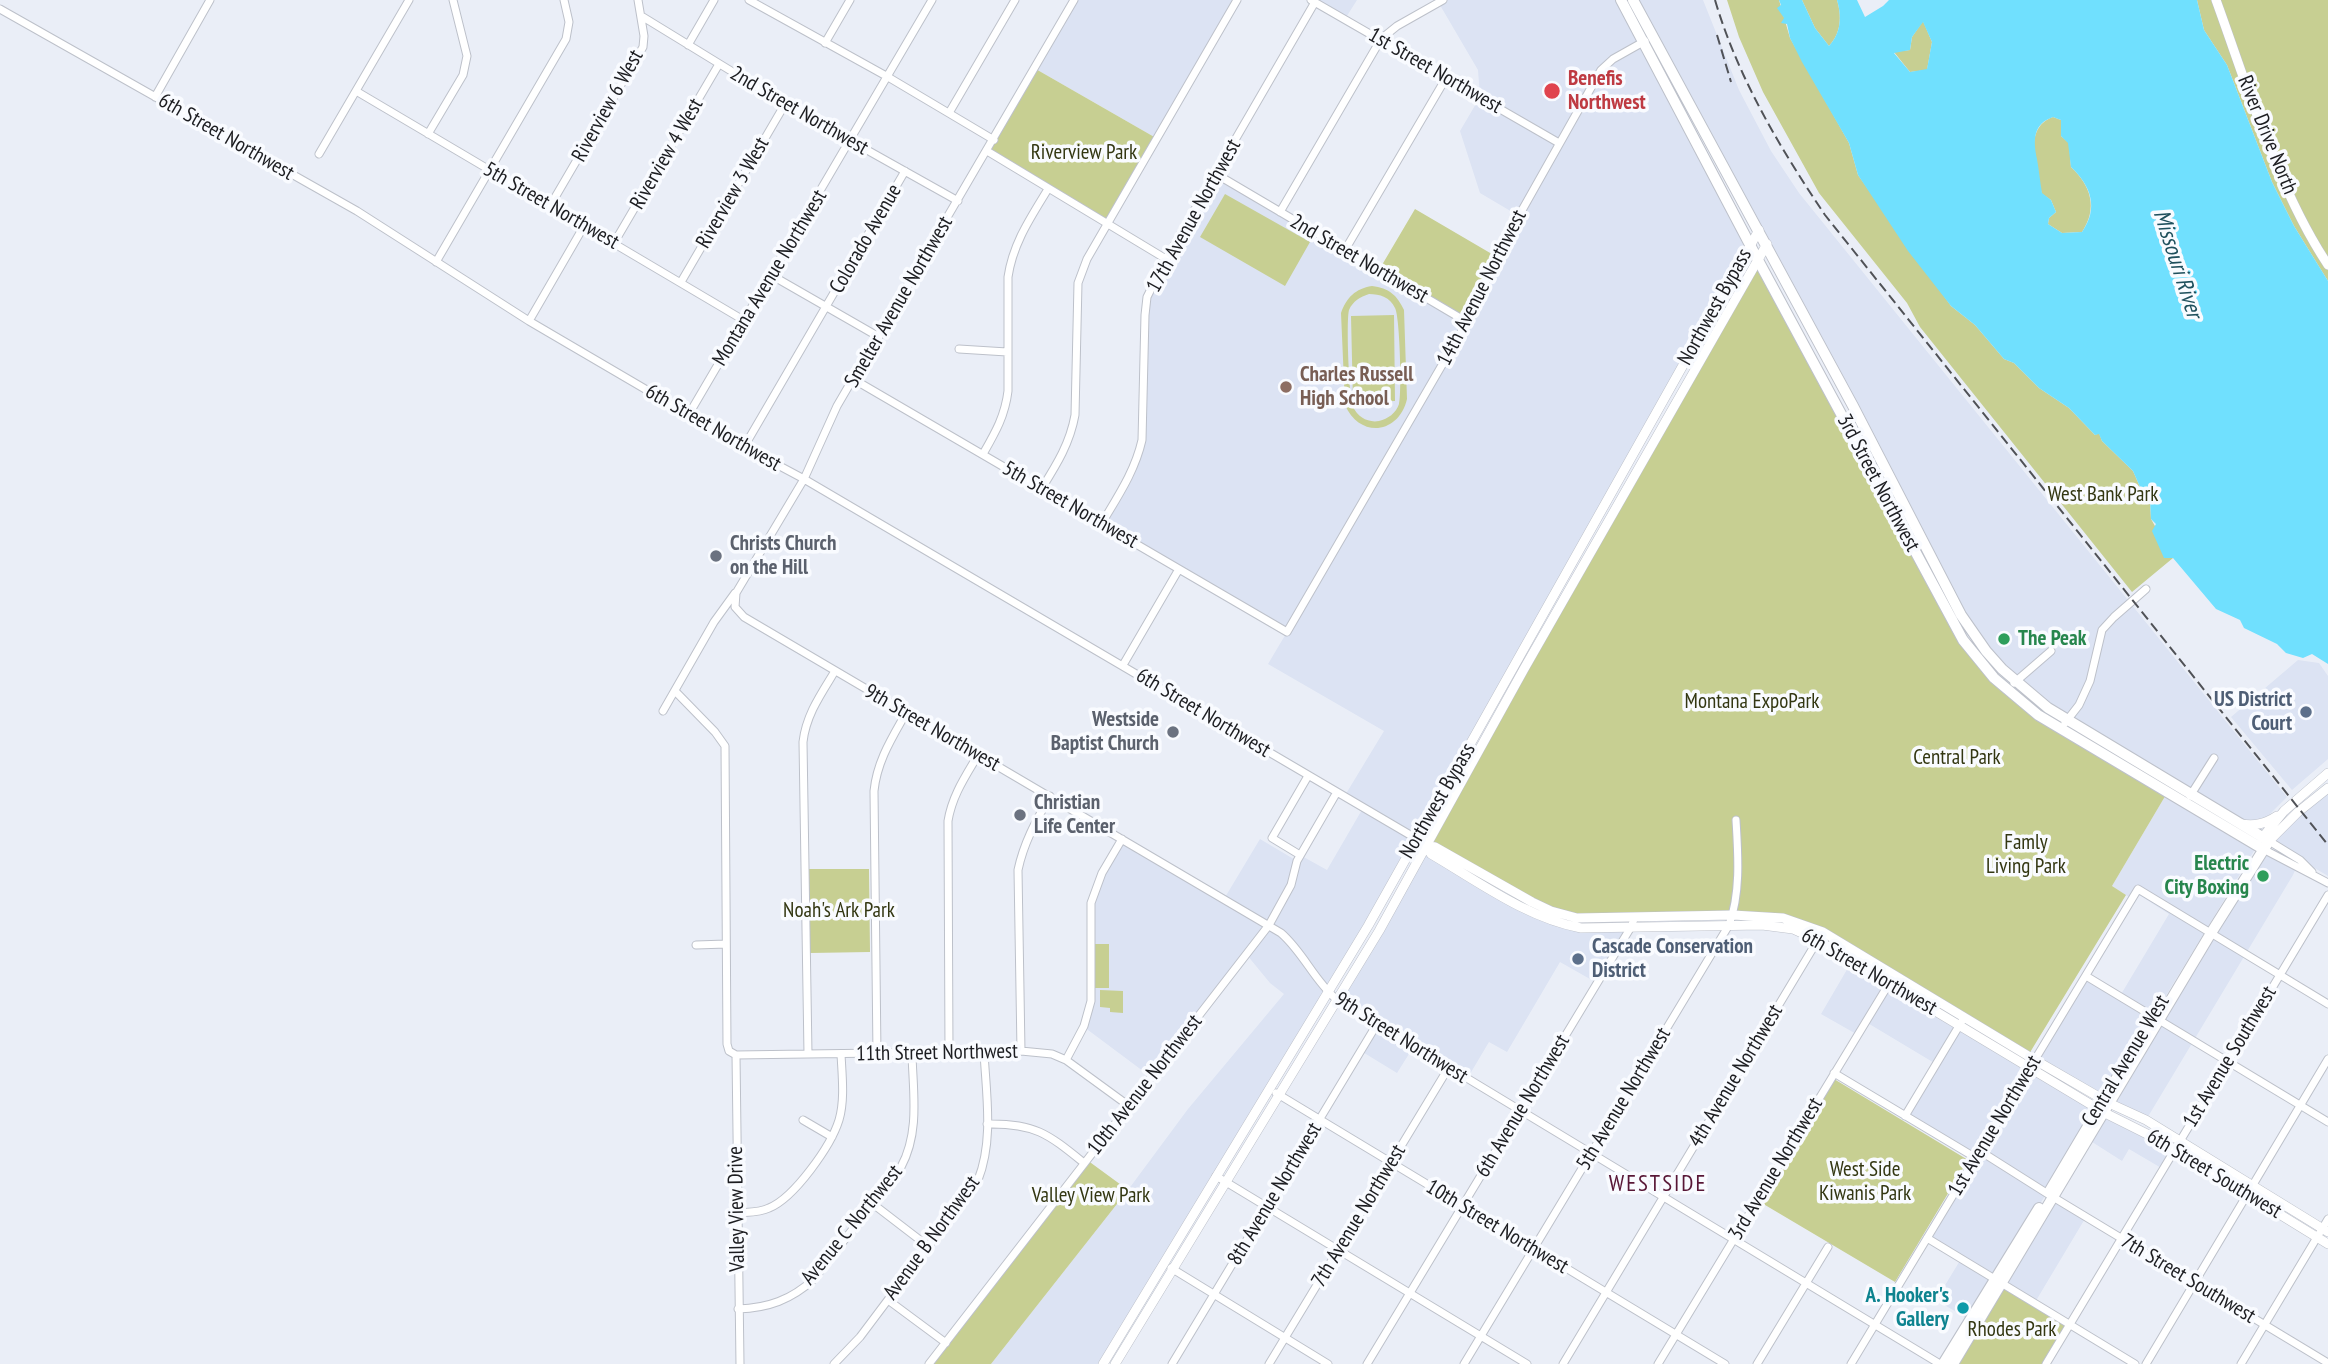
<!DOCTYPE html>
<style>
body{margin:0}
canvas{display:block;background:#eaeef7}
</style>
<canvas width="2328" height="1364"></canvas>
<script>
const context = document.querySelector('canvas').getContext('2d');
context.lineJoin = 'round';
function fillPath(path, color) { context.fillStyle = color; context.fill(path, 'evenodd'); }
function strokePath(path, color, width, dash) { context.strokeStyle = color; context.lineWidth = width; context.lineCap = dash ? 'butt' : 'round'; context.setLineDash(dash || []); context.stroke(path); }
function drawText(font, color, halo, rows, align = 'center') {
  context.font = font + ' "PT Sans Narrow",sans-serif'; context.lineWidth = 7; context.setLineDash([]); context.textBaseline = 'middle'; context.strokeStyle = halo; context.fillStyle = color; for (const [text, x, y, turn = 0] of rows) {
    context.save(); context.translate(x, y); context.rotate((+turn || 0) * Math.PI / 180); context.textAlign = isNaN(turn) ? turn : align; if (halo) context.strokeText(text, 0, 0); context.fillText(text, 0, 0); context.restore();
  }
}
fillPath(new Path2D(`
 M1074 0H1236L1156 138 1034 68Z
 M1311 0H1357L1345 19Z
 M1437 0H1621L1750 244 1368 926 1103 1364H991L1128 1190 1188 1109 1284 994 1270 983 1247 955 1151 1077 1088 1030 1084 1026 1091 1001V903L1122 839 1224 899 1260 839 1297 861 1300 855 1327 870 1363 808 1344 797 1384 731 1268 664 1287 632 1102 523 1138 458 1147 297 1216 174 1467 322 1519 216 1480 193 1460 131 1480 97 1478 70Z
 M1633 0H1703L1739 90 1771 151 1799 193 2287 797 2266 818 2251 825 2067 721 1986 651Z
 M2298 660 2319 663 2328 676V759L2292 790 2231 717Z
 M2328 787V876L2269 841Z
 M2167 793 2257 846 2103 1099 2035 1060 2086 976 2120 996 2169 914 2136 893 2132 899 2112 886Z
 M1427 846 1432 854 1560 924 1631 927 1597 983 1560 962 1507 1052 1489 1042 1467 1079 1414 1046 1397 1073 1361 1051 1377 1024 1336 999Z
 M2263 849 2296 868 2293 875 2146 1120 2111 1104Z
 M1852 961 2098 1108 1970 1320 1936 1300 1961 1259 1927 1238 1975 1158 1905 1116 1936 1064 1866 1022 1858 1035 1821 1014Z
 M2105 1113 2175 1150 2163 1169 2129 1149 2122 1161 2089 1140Z
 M2054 1198 2086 1217 2034 1304 2001 1284Z`), '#dce3f3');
fillPath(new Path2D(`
 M1727 0H1779L1790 38 1849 143 1858 175 1951 306 1975 325 2004 359 2014 363 2039 388 2069 408 2095 435 2099 433 2102 441 2133 471 2144 496 2150 499 2151 519 2173 558 2132 592 1920 327 1907 303 1819 193 1763 92 1739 37Z
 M1802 0H1837C1842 17 1841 33 1829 46L1815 28Z
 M2197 0H2328V281L2294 226 2272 182 2227 65 2204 30Z
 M1923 21 1932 42 1927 70 1910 72 1894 52 1910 50 1912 37Z
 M1034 68 1156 138 1106 223 987 151Z
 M2053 117 2061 120V136L2069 143 2071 167C2091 186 2098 208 2082 232L2062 233 2048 224 2049 218 2056 212 2051 200 2042 194C2037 168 2022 128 2053 117Z
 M1225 194 1310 242 1285 286 1200 237Z
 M1415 209 1497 257 1467 322 1379 270Z
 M1758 260 1950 619 2007 690 2167 793 2112 886 2126 895 2029 1054 1822 928 1783 918 1563 915 1427 846Z
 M1372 286C1389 288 1397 295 1404 310L1407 399C1399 434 1360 439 1345 405L1341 313C1347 297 1355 289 1372 286ZM1369 294C1380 294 1390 297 1395 308 1400 317 1402 395 1399 404 1396 413 1388 419 1379 421 1368 423 1358 417 1353 407 1349 398 1346 320 1349 310 1353 301 1360 297 1369 294Z
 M1394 315 1395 401 1353 402 1351 316Z
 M809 869H869L870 952 810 953Z
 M1095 944H1109V988H1095Z
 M1100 990 1123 991V1013L1110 1012V1008L1100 1007Z
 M1834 1079 1968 1160 1895 1282 1760 1202Z
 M1087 1160 1128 1190 991 1364H929Z
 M2001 1284 2070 1325 2046 1364H1953Z`), '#c7cf92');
fillPath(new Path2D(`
 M1779 0H1802L1815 28 1829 46C1841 33 1842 17 1837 0H1857L1865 17 1883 6 1889 0H2197L2204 30 2227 65 2272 182 2294 226 2328 281V664L2312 654 2303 658 2286 653 2277 644 2244 628 2240 620 2216 609 2173 558H2164L2152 531 2156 524 2151 519 2150 499 2144 496 2133 471 2102 441 2099 434 2095 435 2069 408 2039 388 2014 363 2004 359 1975 325 1951 306 1908 251 1858 175 1849 143 1802 62 1790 38 1787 24 1781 23 1784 18 1777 8 1781 5ZM1923 22 1932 42 1927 69 1910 72 1894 53 1910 50 1912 37ZM2053 117 2061 120V136L2068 143 2071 167C2091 186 2099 208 2082 232L2062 233 2048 224 2049 218 2056 212 2051 200 2042 193C2040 182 2039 170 2037 159 2033 140 2033 124 2053 117Z`), '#70e0fe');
const minor = new Path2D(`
 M749 0 888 77 994 140
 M1074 0 837 406 804 479 736 593 735 607 744 617 1281 933C1303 952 1314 980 1336 999L1940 1364
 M1311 0 1559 143
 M0 9 357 211 529 321 744 447 804 479 1417 839
 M643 17 785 104 958 201
 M825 43 850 0
 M688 45 714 0
 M356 91 745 321
 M155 97 210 0
 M949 113 1015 0
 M428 134 463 75 467 56 453 0
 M987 151 1166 259
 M319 154 409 0
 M1216 174 1467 322
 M550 206 643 47 644 36 638 0
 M1280 212 1381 39 1397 26 1443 0
 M614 243 719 64
 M1345 250 1446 78
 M436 262 566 39 569 22 564 0
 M771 275 879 337
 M681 282 785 104
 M529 321 584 226
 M959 349 1007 352
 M853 379 1287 632 1467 322 1503 244 1601 70 1613 59 1645 41
 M689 414 932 0
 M744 447 905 171
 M983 454C995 433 1005 416 1008 391V277C1013 243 1031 217 1048 189
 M1042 488C1057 464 1070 443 1075 415L1078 283 1087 259 1237 0
 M1102 523C1118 496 1135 471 1142 440L1145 315 1147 297 1166 259 1315 2
 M1123 665 1179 569
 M2014 683 2051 651
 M675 691 715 732 725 746 727 1044 729 1051 736 1055 1021 1051 1052 1054 1066 1060 1129 1106
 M663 711 714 622 735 593
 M2065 723 2079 705 2090 681 2102 630 2114 617 2146 589
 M2190 796 2214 758
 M2269 841 2300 860 2312 872
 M2263 849 2328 883
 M1300 855 1272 838 1308 776
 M696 945 726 944
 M2086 976 2328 1122
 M1021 1051 1018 870C1024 842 1036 821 1050 796
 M949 1052 948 821C952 796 965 777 978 755
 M808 1054 803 742C806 715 821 694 835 671
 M877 1054 874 791C877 761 892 738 906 713
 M736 1055 740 1364
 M1066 1060 1084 1026 1091 1001V903L1102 873 1122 839
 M1834 1073 1976 1158
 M1276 1093 1725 1364
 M1905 1116 1962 1021
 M803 1120 832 1137
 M987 1124C1035 1123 1048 1134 1084 1163
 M1980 1151 2048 1194 2328 1363
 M1216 1176 1527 1364
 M873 1204 929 1247
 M737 1213C747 1212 759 1213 769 1208 794 1198 831 1146 839 1120 845 1100 842 1075 841 1054
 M1927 1238 2135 1364
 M1171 1268 1328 1364
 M888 1300 946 1343
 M738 1309C768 1308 791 1300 814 1279L901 1167C920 1132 913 1092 912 1054
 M834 1364 860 1337 978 1180C994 1140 986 1093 984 1052
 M929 1364 1269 925 1291 885 1297 861 1337 792
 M1172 1364 1377 1024
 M1269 1364 1449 1067
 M1367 1364 1631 927 1634 919
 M1464 1364 1729 925C1741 892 1738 854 1736 820
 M1563 1364 1819 938
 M1658 1364 1890 982
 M1757 1364 1828 1247
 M1851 1364 2138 889 2328 1004
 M2046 1364 2328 895
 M2146 1364 2328 1059
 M2241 1364 2328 1219`);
const major = new Path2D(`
 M2216 0C2247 85 2278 190 2328 265
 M2241 824C2255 826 2265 824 2277 816
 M2262 838 2284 811 2328 773
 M2269 841 2298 812 2328 788
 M1425 845 1435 847 1532 902 1551 911 1577 918 1733 915 1783 918 1823 932 2035 1060 2111 1104 2146 1120 2328 1232
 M1427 846 1431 854C1479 882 1527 918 1581 928L1762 925 1793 929 1817 940 2105 1113 2159 1140 2328 1244
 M1103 1364 1368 926 1759 230
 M1115 1364 1379 931 1524 669 1767 244`);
const highway = new Path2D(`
 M1621 0 1758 260 1963 640 1994 678 2038 715 2263 849
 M1633 0 1853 406 1961 615 1986 651 2002 669 2048 708 2269 841 2211 933 1953 1364
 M2049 1192 2157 1010
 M1943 1364 2039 1208`);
strokePath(minor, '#bdc1ca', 9);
strokePath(major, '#bdc1ca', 10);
strokePath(highway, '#bdc1ca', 12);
strokePath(minor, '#fff', 7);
strokePath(major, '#fff', 9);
strokePath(highway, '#fff', 10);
strokePath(new Path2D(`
 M1715 0C1738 78 1780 148 1825 215L2328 845
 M1717 35 1731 82`), '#505257', 2, [10, 5]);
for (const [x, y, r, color] of [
 [1552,91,9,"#e0444e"],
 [1286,387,7,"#8d6e63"],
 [716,556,7,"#6b7280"],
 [2004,639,7,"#2e9e5b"],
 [2306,712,7,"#5c6f8a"],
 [1173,732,7,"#6b7280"],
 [1020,815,7,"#6b7280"],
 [2263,876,7,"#2e9e5b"],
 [1578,959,7,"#5c6f8a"],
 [1963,1308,7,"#0f9aa8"]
]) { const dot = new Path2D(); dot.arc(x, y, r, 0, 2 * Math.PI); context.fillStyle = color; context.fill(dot); strokePath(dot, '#f9fbff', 2.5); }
drawText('21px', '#1c1d21', '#f9fbff', [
 ["1st Street Northwest",1435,71,30],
 ["Riverview 6 West",608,106,-61],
 ["2nd Street Northwest",799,111,30],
 ["River Drive North",2267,135,68],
 ["6th Street Northwest",226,137,30],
 ["Riverview 4 West",667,154,-60],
 ["Riverview 3 West",733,193,-60],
 ["5th Street Northwest",551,206,30],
 ["17th Avenue Northwest",1194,216,-61],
 ["Colorado Avenue",866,239,-60],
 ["2nd Street Northwest",1359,259,30],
 ["Montana Avenue Northwest",770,278,-59],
 ["14th Avenue Northwest",1482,288,-63],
 ["Smelter Avenue Northwest",899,302,-60],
 ["Northwest Bypass",1715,307,-61],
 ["6th Street Northwest",713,428,30],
 ["3rd Street Northwest",1878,483,62],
 ["5th Street Northwest",1070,505,30],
 ["6th Street Northwest",1203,713,31],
 ["9th Street Northwest",932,728,30],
 ["Northwest Bypass",1438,801,-60],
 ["6th Street Northwest",1869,972,30],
 ["9th Street Northwest",1401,1038,32],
 ["11th Street Northwest",937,1053,-1],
 ["1st Avenue Southwest",2230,1057,-59],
 ["Central Avenue West",2126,1061,-59],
 ["4th Avenue Northwest",1736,1076,-59],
 ["10th Avenue Northwest",1145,1085,-52],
 ["5th Avenue Northwest",1624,1099,-59],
 ["6th Avenue Northwest",1523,1106,-59],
 ["1st Avenue Northwest",1995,1126,-59],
 ["3rd Avenue Northwest",1776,1169,-59],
 ["6th Street Southwest",2214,1174,31],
 ["8th Avenue Northwest",1275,1194,-59],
 ["Valley View Drive",737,1209,-91],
 ["7th Avenue Northwest",1359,1216,-59],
 ["Avenue C Northwest",852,1225,-51],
 ["10th Street Northwest",1497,1227,31],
 ["Avenue B Northwest",932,1238,-54],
 ["7th Street Southwest",2188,1279,31]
]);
drawText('bold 21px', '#be3a42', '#f9fbff', [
 ["Benefis",1568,79],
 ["Northwest",1568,103]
], 'left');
drawText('21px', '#333712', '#f9fbff', [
 ["Riverview Park",1084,153],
 ["West Bank Park",2103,495],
 ["Montana ExpoPark",1752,702],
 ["Central Park",1957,758],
 ["Famly",2026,843],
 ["Living Park",2026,867],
 ["Noah's Ark Park",839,911],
 ["West Side",1865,1170],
 ["Kiwanis Park",1865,1194],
 ["Valley View Park",1091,1196],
 ["Rhodes Park",2012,1330]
]);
drawText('bold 21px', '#785e54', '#f9fbff', [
 ["Charles Russell",1300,375],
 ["High School",1300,399]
], 'left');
drawText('bold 21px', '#5b616d', '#f9fbff', [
 ["Christs Church",730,544],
 ["on the Hill",730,568],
 ["Westside",1159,720,"right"],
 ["Baptist Church",1159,744,"right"],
 ["Christian",1034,803],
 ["Life Center",1034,827]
], 'left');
drawText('bold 21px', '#27864d', '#f9fbff', [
 ["The Peak",2018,639],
 ["Electric",2249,864,"right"],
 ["City Boxing",2249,888,"right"]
], 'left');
drawText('bold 21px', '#4e5e75', '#f9fbff', [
 ["US District",2292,700],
 ["Court",2292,724],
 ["Cascade Conservation",1592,947,"left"],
 ["District",1592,971,"left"]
], 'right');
drawText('bold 21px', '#0d838f', '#f9fbff', [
 ["A. Hooker's",1949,1296],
 ["Gallery",1949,1320]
], 'right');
drawText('italic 23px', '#1f505d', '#f9fbff', [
 ["Missouri River",2177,264,72]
]);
context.letterSpacing = '2px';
drawText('23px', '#581736', '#f9fbff', [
 ["WESTSIDE",1658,1184]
]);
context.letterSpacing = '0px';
</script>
